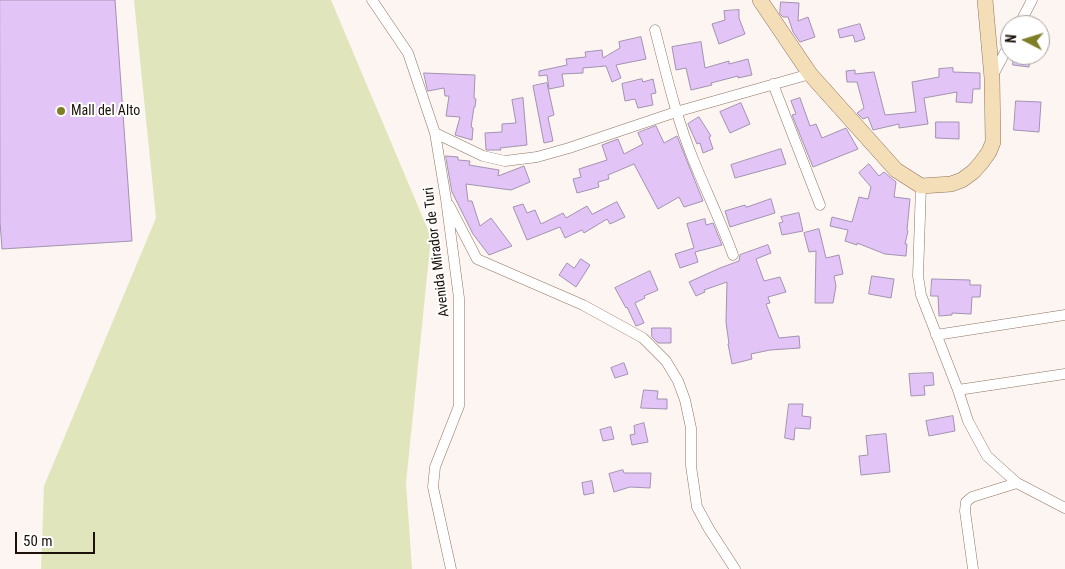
<!DOCTYPE html>
<style>
body{margin:0}
#map{position:relative;width:1065px;height:569px;overflow:hidden;background:#fcf5f1;font-family:"Roboto Condensed",sans-serif}
canvas{display:block}
.north{position:absolute;left:1000px;top:15px;width:50px;height:50px;box-sizing:border-box;background:#fff;border:1px solid #a4a09d;border-radius:50%;rotate:275deg;font-size:14px;font-weight:700;line-height:20px;text-align:center;color:#1c110a}
.north::after{content:'';display:block;margin:auto;width:18px;height:22px;background:#7f7e27;clip-path:polygon(50% 0,100% 100%,50% 72%,0 100%)}
.scale{position:absolute;left:15px;top:532px;width:80px;height:22px;box-sizing:border-box;border:2px solid #1c110a;border-top:0;padding-left:6px;font-size:15px;line-height:18px;white-space:nowrap;color:#1c110a;-webkit-text-stroke:4px #fff;paint-order:stroke}
</style>
<div id="map">
<canvas width="1065" height="569"></canvas>
<div class="north">N</div>
<div class="scale">50 m</div>
</div>
<script>
const context = document.querySelector('canvas').getContext('2d');
context.lineJoin = 'round';
function fillPath(path, color) { context.fillStyle = color; context.fill(path, 'evenodd'); }
function strokePath(path, color, width, dash) { context.strokeStyle = color; context.lineWidth = width; context.lineCap = dash ? 'butt' : 'round'; context.setLineDash(dash || []); context.stroke(path); }
function drawText(font, color, halo, rows, align = 'center') {
  context.font = font + ' "Roboto Condensed",sans-serif'; context.lineWidth = 4; context.setLineDash([]); context.textBaseline = 'middle'; context.strokeStyle = halo; context.fillStyle = color; for (const [text, x, y, turn = 0] of rows) {
    context.save(); context.translate(x, y); context.rotate((+turn || 0) * Math.PI / 180); context.textAlign = isNaN(turn) ? turn : align; if (halo) context.strokeText(text, 0, 0); context.fillText(text, 0, 0); context.restore();
  }
}
fillPath(new Path2D(`
 M134 0H331L431 237 406 483 412 569H41L44 486 156 218Z`), '#e1e5bb');
const building = new Path2D(`
 M0 0H115L132 241 2 249 0 222Z
 M781 2 799 3 798 21 808 17 815 37 800 42 793 32 788 17H783L780 14Z
 M739 10V18L745 34 719 44 712 24 725 20 724 11Z
 M860 24 865 39 855 42 853 35 840 38 838 30Z
 M641 37 646 59 616 65 621 78 612 82 606 66 583 68V73L562 74 564 86 549 89 547 75 539 76V71L567 65 566 59 586 57 585 52 602 50 603 58 620 48 619 42Z
 M701 42 705 68 729 61V64L748 59 752 75 738 78V76L711 83 712 85 691 90 686 68 676 70 672 47Z
 M1014 55H1030L1029 67 1013 65Z
 M953 68V72L980 73V89H973L972 103 956 102 957 92 924 98 928 124 899 128V124L873 130 868 117 863 119 857 113 864 108 857 82H847L846 71 855 70V74L874 72 885 115 916 112 912 82 939 77V69Z
 M424 73 475 75 474 98 476 99 475 107H474L471 127 473 128 472 140 455 135 460 117 446 116 449 96H445L444 88 428 91Z
 M642 79 643 82 653 79 656 93 651 94 653 105 638 108 635 99 625 101 622 84Z
 M547 83 554 115 548 117 553 141 544 143 533 86Z
 M523 98 527 145 500 148 501 150H486L485 133 502 132V124L516 123 512 100Z
 M800 98 810 126 816 124 822 138 846 128 858 149 813 167 792 115 796 114 791 101Z
 M1016 101 1041 102 1039 132 1014 130Z
 M741 103 750 124 730 133 720 112Z
 M699 117 711 136 709 137 713 149 703 153 700 143 697 144 688 124Z
 M936 122H959V139L936 138Z
 M656 126 664 143 677 136 703 201 684 207 679 197 658 209 634 164 608 175 609 179 598 182 599 187 577 193 573 179 581 177 579 169 607 160 602 145 618 139 624 154 643 144 638 133Z
 M781 149 786 164 735 178 731 165Z
 M446 156 458 157V160L470 161 469 165 499 170 498 176 524 166 530 182 511 190 466 184 468 201H472L480 226 491 218 512 246 489 255 473 234 452 192Z
 M869 164 879 176 884 172 896 182 894 197 910 199 907 230 908 231 905 244H907L906 256 885 254 857 243V245L845 241 848 230 830 226 832 217 852 222 859 197 868 199 871 187 859 173Z
 M771 199 775 213 730 227 725 211 745 205 746 207Z
 M617 202 625 217 610 224 607 219 584 233 582 230 565 238 560 227 527 240 513 207 523 204 527 213 535 210 541 224 563 213 566 218 587 206 592 214Z
 M799 213 803 231 782 235 779 223 783 222 781 217Z
 M705 219 706 225 713 223 722 245 695 252 698 262 680 268 675 254 694 248 687 224Z
 M819 229 826 258 839 255 843 274 834 276 836 286 833 303H815L816 251 809 252 804 233Z
 M768 245 771 253 756 259 764 281 780 277 786 292 768 297 770 303 766 304 779 338 799 336 800 348 770 350 751 354 752 359 732 364 728 344H729L726 322 727 282 704 290 705 292 696 296 689 282 720 268 739 261 740 255Z
 M581 259 590 265 576 287 559 275 567 263 574 268Z
 M650 271 658 290 644 296 645 298 635 303 644 323 636 326 627 307 626 308 615 288Z
 M872 276 894 279 891 298 869 294Z
 M932 279 970 280V285H981L980 297H972L971 314 952 313V315L939 316 938 296H931Z
 M652 328H671V343H658L652 337Z
 M624 363 628 374 615 378 611 368Z
 M933 373 934 385 924 386 925 395 911 396 909 374Z
 M644 390 658 391 657 399H667V409L641 408Z
 M789 404H803L802 416 811 417 810 429 795 428 794 440 785 438Z
 M953 416 955 431 929 436 926 421Z
 M644 423 648 442 632 445 630 435 635 434 634 426Z
 M611 427 614 439 603 441 600 430Z
 M886 434 890 472 861 475 859 456 868 455 866 436Z
 M623 470 624 473H651L650 488 630 487 614 492 609 474Z
 M592 481 594 493 584 495 582 483Z`);
fillPath(building, '#e2c4f7');
strokePath(building, '#a392b0', 1);
const street = new Path2D(`
 M372 0 408 53 435 133 446 199 459 298V406L435 467 433 487 451 569
 M1019 25 1032 0
 M655 30C666 73 676 117 693 159 706 191 721 222 733 255
 M992 77 1010 43
 M773 84 820 205
 M435 133 483 156 505 161 537 157 569 148 676 112 810 74
 M921 186 918 276 921 295 958 390 968 421 987 456 1017 483 1065 508
 M449 205 477 259 583 305 643 338 666 361 678 381 685 400 691 428V466L697 507 709 529 735 569
 M936 335 1065 315
 M958 390 1065 374
 M973 569 965 511 966 502 972 497 1017 483`);
const secondary = new Path2D(`
 M760 0 810 74 896 170 921 186 951 184 962 180 973 172 981 163 989 152 993 142 992 78 985 0`);
strokePath(street, '#917361', 11);
strokePath(secondary, '#917361', 16);
strokePath(street, '#fff', 10);
strokePath(secondary, '#f3deb7', 15);
for (const [x, y, r, color] of [
 [61,111,5,"#7f7e27"]
]) { const dot = new Path2D(); dot.arc(x, y, r, 0, 2 * Math.PI); context.fillStyle = color; context.fill(dot); strokePath(dot, '#fff', 2); }
drawText('14px', '#1c110a', '#fff', [
 ["Mall del Alto",71,111]
], 'left');
drawText('14px', '#1c110a', '#fff', [
 ["Avenida Mirador de Turi",437,252,-97]
]);
</script>
